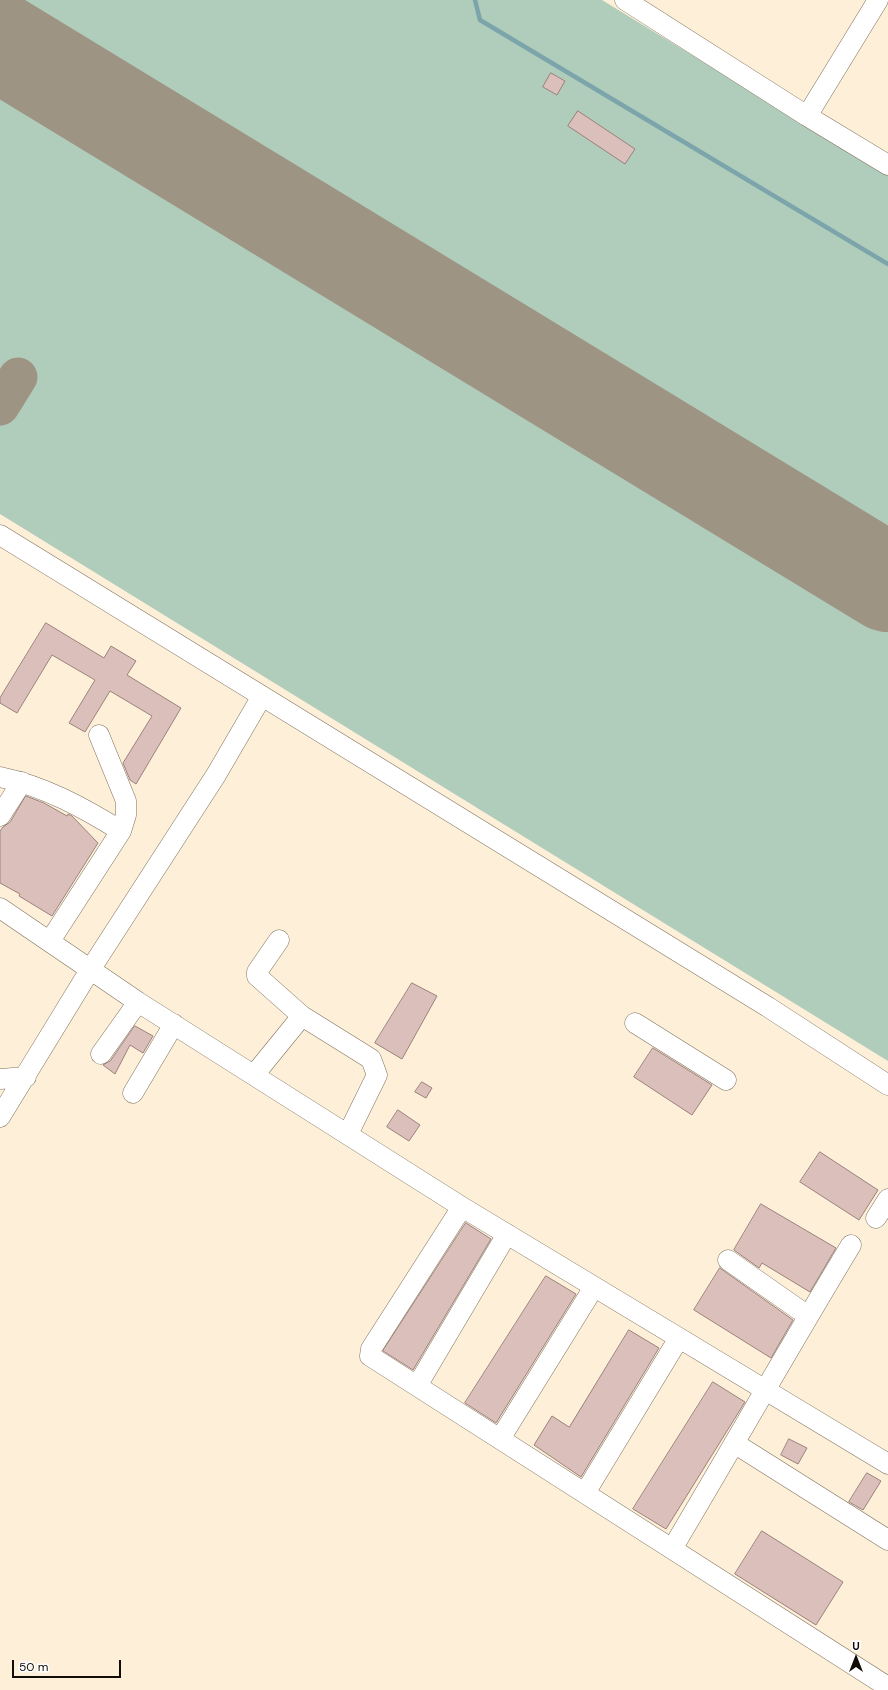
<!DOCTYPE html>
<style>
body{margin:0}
#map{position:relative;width:888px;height:1690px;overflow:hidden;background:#fdefd8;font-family:"DM Sans",sans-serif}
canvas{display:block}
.north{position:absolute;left:836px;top:1638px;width:40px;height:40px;-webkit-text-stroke:3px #fff;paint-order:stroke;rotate:0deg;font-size:11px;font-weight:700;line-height:16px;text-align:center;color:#110c05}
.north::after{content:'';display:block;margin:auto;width:14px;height:18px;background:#110c05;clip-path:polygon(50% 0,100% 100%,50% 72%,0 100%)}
.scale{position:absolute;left:12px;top:1660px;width:109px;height:18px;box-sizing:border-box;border:2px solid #110c05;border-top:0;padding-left:5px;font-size:12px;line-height:14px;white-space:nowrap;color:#110c05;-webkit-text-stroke:3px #fff;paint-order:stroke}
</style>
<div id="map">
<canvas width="888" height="1690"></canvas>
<div class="north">U</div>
<div class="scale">50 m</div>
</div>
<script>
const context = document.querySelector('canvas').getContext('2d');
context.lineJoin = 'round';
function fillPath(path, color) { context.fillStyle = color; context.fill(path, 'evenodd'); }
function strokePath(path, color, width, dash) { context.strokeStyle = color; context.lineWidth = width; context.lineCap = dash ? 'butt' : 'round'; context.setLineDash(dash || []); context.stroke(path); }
fillPath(new Path2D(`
 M0 0H602L888 175V1061L0 514Z`), '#b0ccbb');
strokePath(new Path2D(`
 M475 0 480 20 888 264`), '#7ba5ab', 4.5);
strokePath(new Path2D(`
 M0 406 18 377`), '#9e9484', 39);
strokePath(new Path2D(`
 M0 42 888 583`), '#9e9484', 98);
const building = new Path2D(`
 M551 73 565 81 557 95 543 87Z
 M578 111 635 149 625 164 568 126Z
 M46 623 104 658 111 646 136 661 127 675 181 708 136 784 130 780 123 763 152 716 110 691 85 732 69 723 95 680 52 655 17 713 0 703V698Z
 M26 796 44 803 67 816 68 814 72 816 98 843 52 916 19 896 20 894 0 883V831L3 827 10 822Z
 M412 983 437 996 402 1059 375 1043Z
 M135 1026 153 1036 143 1053 130 1045 115 1074 103 1065 110 1061Z
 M653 1048 712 1085 692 1115 634 1077Z
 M422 1082 432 1088 426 1098 415 1092Z
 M398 1110 420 1125 409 1141 387 1127Z
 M820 1152 878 1190 859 1220 800 1182Z
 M761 1204 836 1248 810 1292 762 1263 759 1268 734 1250Z
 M466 1223 491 1239 413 1370 383 1351Z
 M720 1268 793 1320 771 1358 694 1310Z
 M546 1276 576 1294 496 1423 465 1403Z
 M629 1330 659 1348 581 1477 534 1445 552 1416 569 1427Z
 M713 1382 745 1402 666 1529 633 1509Z
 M789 1439 807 1448 798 1464 781 1455Z
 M867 1473 881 1481 863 1510 849 1502Z
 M762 1531 843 1582 816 1625 735 1574Z`);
fillPath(building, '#dbbfba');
strokePath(building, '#9b817c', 1);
const minor = new Path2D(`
 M625 0 807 116 888 165
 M807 116 878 0
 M0 535 768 1007 888 1085
 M0 777C44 786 84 808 121 831
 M0 816 22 782
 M0 908 138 1002 462 1207 888 1464
 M50 941 121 831 126 815V801L99 735
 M302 1016 371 1059 377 1075 348 1134
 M635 1023 726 1080
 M101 1054 138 1002
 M254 1075 302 1016 257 976V972L279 940
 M0 1079 26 1077
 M133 1093 174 1024
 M0 1117 90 970 216 775 262 696
 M462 1207 371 1349 370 1356 888 1687
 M876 1218 888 1199
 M728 1260 808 1316
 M417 1386 507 1234
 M500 1439 594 1287
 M734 1443 888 1540
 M585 1493 679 1338
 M672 1549C732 1448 790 1346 851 1245`);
strokePath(minor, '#7f725e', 21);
strokePath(minor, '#fff', 20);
</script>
